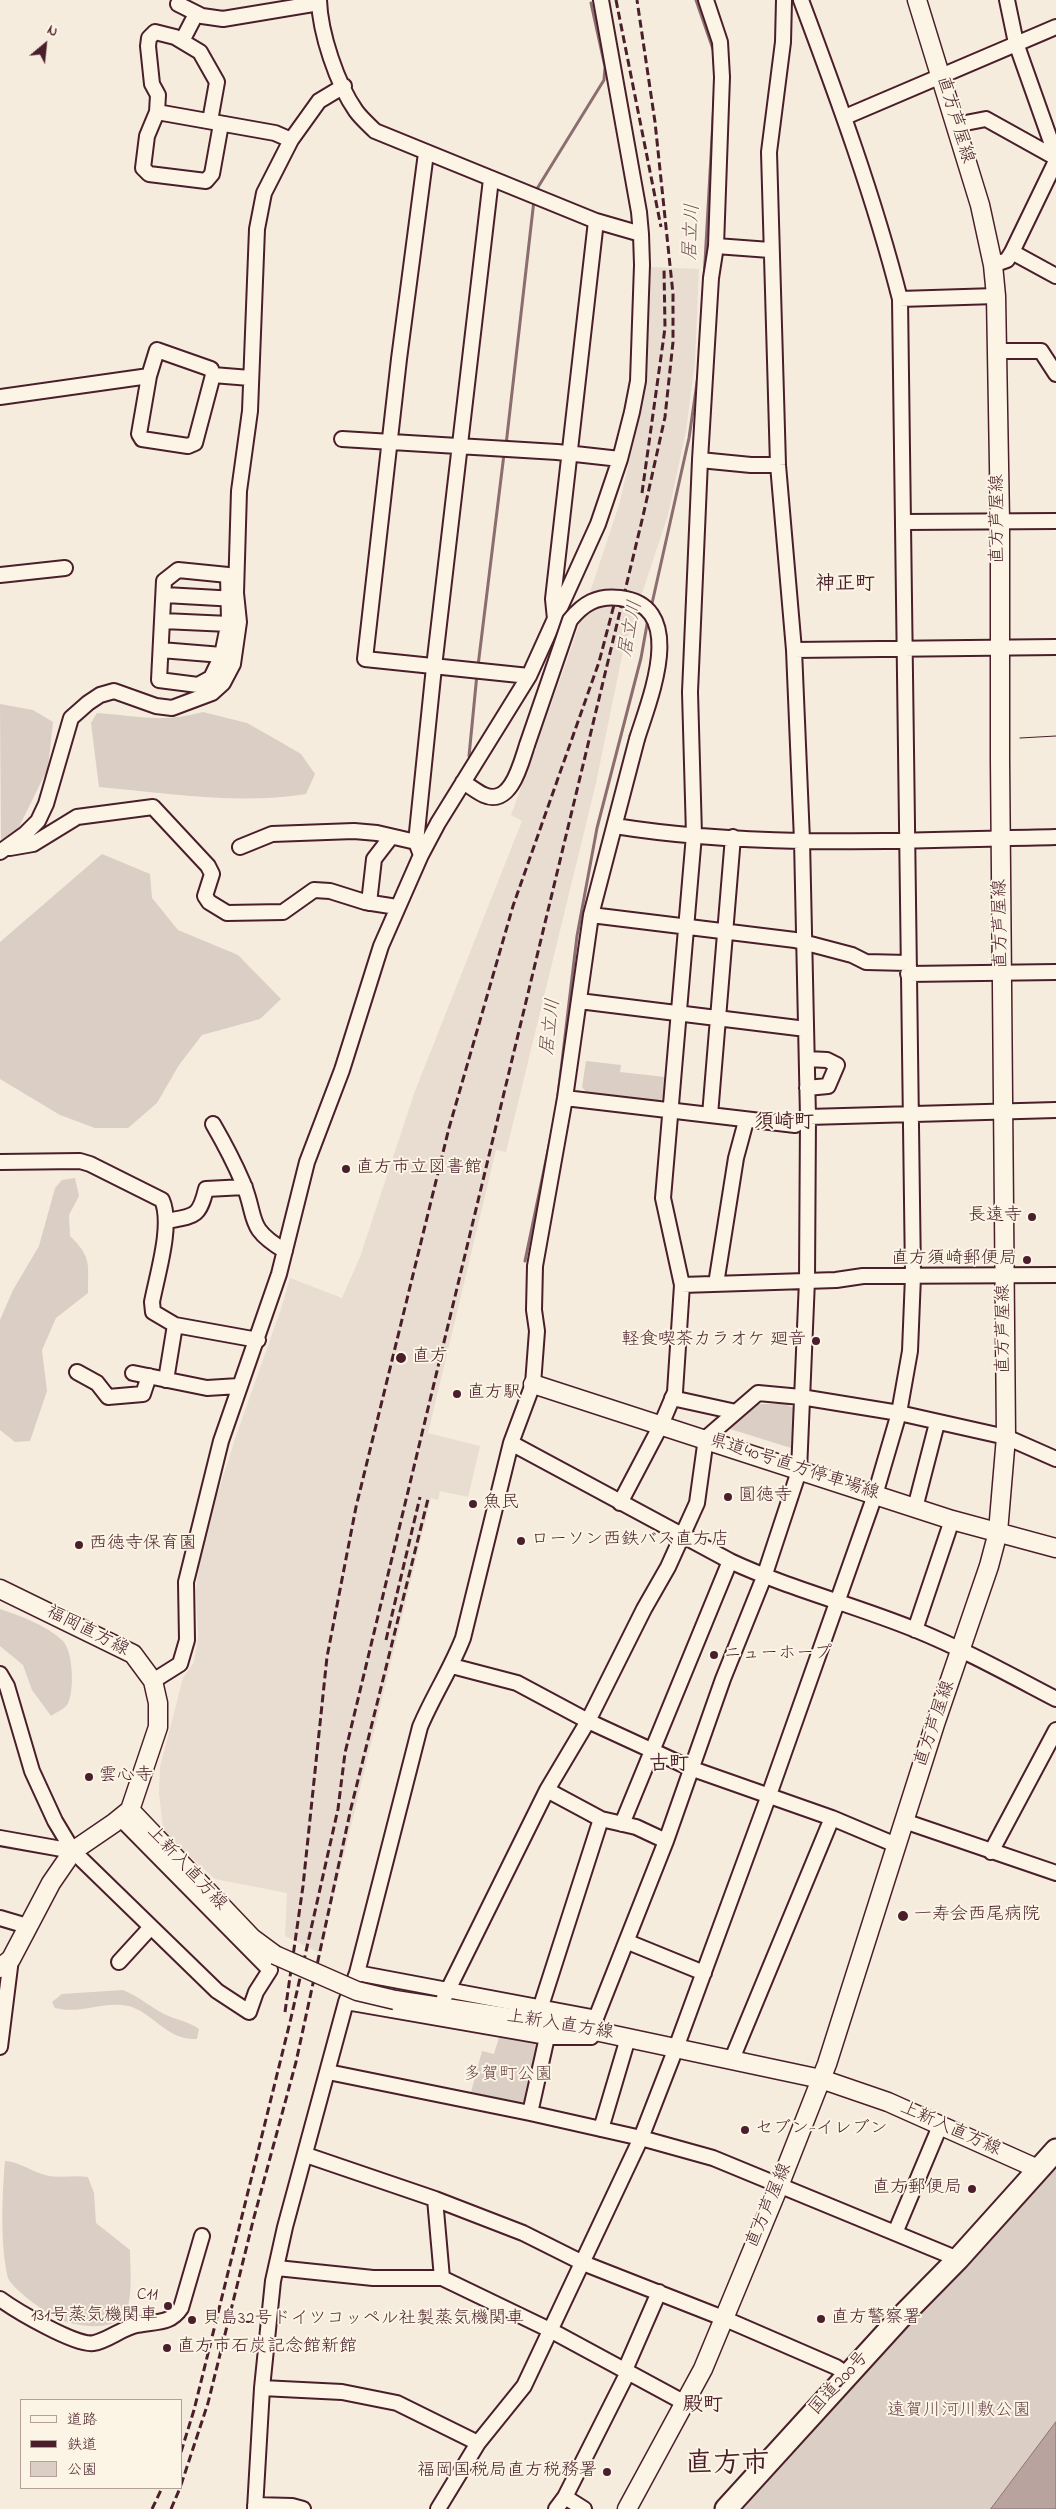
<!DOCTYPE html>
<meta charset="utf-8">
<style>
body{margin:0}
#map{position:relative;width:1056px;height:2509px;overflow:hidden;background:#f5ecde;font-family:"Indie Flower","Klee One",sans-serif}
canvas{display:block}
.legend{position:absolute;left:20px;top:2399px;width:162px;height:90px;box-sizing:border-box;background:#fcf5e5;border:1px solid #b59f9b;margin:0;padding:6px 9px;list-style:none;font-size:15px;color:#4a1f2b}
.legend li{display:flex;align-items:center;gap:10px;height:25px}
.legend b{width:25px;border:1px solid #b59f9b}
.north{position:absolute;left:20px;top:20px;width:50px;height:50px;-webkit-text-stroke:4px #fcf5e5;paint-order:stroke;rotate:28deg;font-size:14px;font-weight:700;line-height:20px;text-align:center;color:#4a1f2b}
.north::after{content:'';display:block;margin:auto;width:18px;height:22px;background:#4a1f2b;clip-path:polygon(50% 0,100% 100%,50% 72%,0 100%)}
</style>
<div id="map">
<canvas width="1056" height="2509"></canvas>
<ul class="legend">
<li><b style="height:6px;background:#fcf5e5"></b>道路</li>
<li><b style="height:6px;background:#4a1f2b"></b>鉄道</li>
<li><b style="height:14px;background:#dbcec4"></b>公園</li>
</ul>
<div class="north">N</div>
</div>
<script>
const context = document.querySelector('canvas').getContext('2d');
context.lineJoin = 'round';
function fillPath(path, color) { context.fillStyle = color; context.fill(path, 'evenodd'); }
function strokePath(path, color, width, dash) { context.strokeStyle = color; context.lineWidth = width; context.lineCap = dash ? 'butt' : 'round'; context.setLineDash(dash || []); context.stroke(path); }
function drawText(font, color, halo, rows, align = 'center') {
  context.font = font + ' "Indie Flower","Klee One",sans-serif'; context.lineWidth = 4; context.setLineDash([]); context.textBaseline = 'middle'; context.strokeStyle = halo; context.fillStyle = color; for (const [text, x, y, turn = 0] of rows) {
    context.save(); context.translate(x, y); context.rotate((+turn || 0) * Math.PI / 180); context.textAlign = isNaN(turn) ? turn : align; if (halo) context.strokeText(text, 0, 0); context.fillText(text, 0, 0); context.restore();
  }
}
fillPath(new Path2D(`
 M649 267 699 269 695 361 686 431 668 515 623 651 596 783 506 1152 496 1150 428 1433 480 1446 468 1497 440 1491 438 1500 431 1498 320 1953 285 1936 287 1893 215 1879 167 1836 163 1828 159 1793 160 1767 183 1678 194 1662 198 1637 196 1590 199 1564 206 1530 236 1436 281 1309 290 1278 342 1298 360 1257 415 1091 522 821 511 815 570 652 619 505 643 403 649 320Z`), '#e8ddd0');
fillPath(new Path2D(`
 M0 704 33 710 53 722 48 768 18 829 1 840Z
 M203 712 247 723 277 740 301 754 315 774 306 794C240 805 165 793 99 787L91 723 97 713C137 716 163 723 203 712Z
 M102 854 150 874 152 898 178 930 238 955 281 999 260 1019 202 1035 179 1065 157 1103 128 1128H95L60 1115 0 1079V942Z
 M586 1061 621 1065 620 1072 665 1077 663 1098 658 1102 587 1093 582 1087Z
 M75 1178 79 1196 69 1215 70 1236C92 1257 88 1265 88 1293L56 1318 42 1350 47 1391 30 1441 15 1442 0 1430V1320L13 1290 39 1246 55 1188 62 1180Z
 M757 1404H786L795 1409 791 1448 727 1428Z
 M0 1609C21 1616 46 1625 63 1641 73 1651 75 1693 67 1705 64 1709 55 1713 51 1716L32 1690 23 1665 0 1646Z
 M123 1990C138 1996 149 2006 164 2014 176 2020 188 2021 199 2029L197 2039C169 2041 154 2015 132 2007 106 1999 83 2015 55 2008L52 2002 62 1994Z
 M500 2034 542 2045 526 2106 471 2092 482 2051 494 2054Z
 M1056 2160V2509H736Z
 M5 2161C21 2162 33 2173 49 2176 61 2178 75 2175 88 2177L94 2193 96 2223 130 2250C130 2266 134 2304 123 2317 110 2332 70 2326 55 2317 43 2311 13 2289 8 2278 0 2245 2 2196 5 2161Z`), '#dbcec4');
const water = new Path2D(`
 M1056 2422V2509H991Z`);
fillPath(water, '#b8a39e');
strokePath(water, '#8c6e70', 1);
strokePath(new Path2D(`
 M696 0 714 52 715 84 700 351
 M535 192 604 80 605 67 591 3
 M506 445 534 200
 M651 608 689 438 699 369
 M478 666 504 454
 M469 756 477 674
 M525 1261 556 1112 577 936 597 828 641 658 648 619`), '#8c6e70', 3);
const minor = new Path2D(`
 M319 0C320 33 337 84 356 111 361 118 369 125 375 131L596 221 641 234
 M1007 0 1016 43 1056 156
 M178 4 202 16 223 19 319 3
 M182 41 196 14
 M157 112 275 133 291 140
 M845 117 1056 27
 M210 121 217 82 200 52 175 37 155 32 149 38 148 46 152 84 158 95 157 112 147 136 143 168 149 174 206 181 212 174 221 124
 M955 125 986 119 1056 158
 M426 153 399 359 365 659 529 676
 M716 246 770 250
 M1012 252 1056 276
 M993 265 1007 260 1012 252 1056 161
 M900 299 996 296
 M997 351H1041L1056 374
 M149 376 139 434 142 439 188 446 195 443 213 375
 M0 397 149 376 157 350 211 369 213 375 250 378
 M342 439 557 452 620 459
 M700 460 751 465H778
 M905 522 1056 521
 M178 570 228 575 229 621 222 655 211 678 198 685 159 680 164 581Z
 M0 575 65 568
 M165 595 236 599
 M555 619 553 599 596 221
 M163 621 229 624
 M161 650 222 655
 M794 650 1056 647
 M463 782C470 786 477 792 484 795 511 807 521 763 527 745
 M615 826C757 849 912 840 1056 837
 M240 847 272 834 354 831 377 833 416 842
 M10 848 33 844 77 817 153 807 208 866 212 874 205 896 209 902 227 913 283 912 314 890 330 891 365 902 397 907
 M0 852 25 834 38 821 46 804 71 718 88 703 100 695 114 691 156 706 172 708 212 693 223 683 233 664 239 622 236 593 239 491 250 411 257 229 264 193 291 140 319 101 344 86
 M421 855 416 842 434 667 491 179
 M369 903 374 859 391 837
 M591 915 795 940 852 955 866 962 908 963
 M908 974 1056 972
 M579 1001 806 1029
 M807 1059 827 1060 837 1065 828 1086 807 1088
 M565 1098 795 1125 808 1117 1056 1110
 M710 1115 733 837
 M213 1124C224 1143 234 1162 243 1183 258 1219 245 1227 285 1251
 M0 1162 80 1161 90 1164 162 1200C173 1225 157 1275 152 1302L153 1312 175 1325 258 1340
 M166 1221C194 1216 199 1218 206 1189L245 1187
 M716 1284 736 1158 746 1121
 M682 1285 836 1280 863 1276 1056 1275
 M77 1372 97 1383 108 1397 143 1394 149 1376
 M133 1373 207 1388 239 1386
 M166 1380 175 1325
 M672 1398 736 1412
 M511 1443 730 1561C790 1589 855 1605 916 1630 965 1650 1010 1675 1056 1699
 M620 1503 661 1425 675 1392 682 1285 663 1198 694 835 690 692 700 460 711 278 716 246 722 77 720 42 706 0
 M915 1508 937 1423
 M915 1630 952 1520
 M452 1666 517 1683 588 1721 690 1768 832 1818 896 1845
 M0 1674 7 1686 32 1771 55 1821 73 1851 217 1991 249 2012 256 1992 270 1970 120 1818
 M153 1681 180 1664 187 1640 186 1582 221 1441 279 1274 307 1162 342 1070 381 946 421 855 438 823 529 676 598 524 620 459 632 412 638 381 642 265 641 234 639 212 601 0
 M547 1790 601 1819 636 1827 666 1841
 M904 1821 1056 1873
 M622 1824 730 1561
 M0 1838 73 1851
 M991 1852 1056 1730
 M0 1918 27 1926
 M628 1942 704 1973
 M119 1962 151 1927
 M357 1973 596 2018
 M444 1998 547 1790 588 1721 644 1609 668 1567 697 1503 706 1438 758 1393 801 1397 899 1413 1006 1437 1056 1459
 M346 2002 547 2037H591L595 2031 596 2018 666 1841 723 1679 764 1577 799 1471 807 1280 808 1117 802 840 794 650 778 465 769 152 783 42 784 0
 M541 2006 601 1819
 M0 2047 11 1959
 M732 2059 832 1818
 M328 2072 530 2113 641 2138 713 2158 958 2259
 M530 2113 547 2037
 M601 2129 628 2038
 M306 2155 435 2199 523 2233 583 2263 723 2318 836 2367 848 2375
 M435 2199 442 2278
 M895 2233 940 2126
 M277 2268 373 2278H442L552 2331 685 2403
 M0 2299C15 2310 77 2347 94 2343 109 2340 122 2328 137 2325 154 2321 170 2325 181 2308L202 2236
 M625 2370 659 2292
 M262 2388 342 2392 397 2403 478 2443
 M565 2497 584 2509
 M255 2505 292 2506 303 2509
 M255 2509 262 2388 273 2281 285 2227 346 2002 357 1973 420 1727C433 1696 451 1669 463 1638L511 1443 533 1384 537 1331 534 1310 535 1266 565 1098 591 915 637 739
 M438 2509 478 2443 524 2386 641 2138 676 2048 769 1795 875 1495 899 1413 910 1351 913 1276 900 299C874 197 838 99 801 0
 M556 2509 565 2497 628 2372`);
const major = new Path2D(`
 M533 1384 952 1520 1056 1548
 M0 1589 133 1654 153 1681 158 1703V1727L130 1810 114 1823 73 1851 51 1883 11 1959 0 1968
 M130 1810 252 1938 275 1955
 M395 2000 595 2031 821 2079 888 2102 1038 2169
 M627 2509 703 2369 779 2186 827 2064 935 1724 989 1566 998 1532 1006 1437 1000 760V521L996 296 993 265 980 205 917 0`);
const highway = new Path2D(`
 M726 2509 899 2319 958 2259 1056 2150`);
strokePath(minor, '#4a1f2b', 18);
strokePath(major, '#4a1f2b', 21);
strokePath(highway, '#4a1f2b', 25);
strokePath(minor, '#fcf5e5', 14);
strokePath(major, '#fcf5e5', 18);
strokePath(highway, '#fcf5e5', 21);
strokePath(new Path2D(`
 M1020 738 1056 736`), '#4a1f2b', 1);
strokePath(new Path2D(`
 M616 0 661 227
 M642 493 665 328 664 267
 M386 1640 420 1497
 M285 2012 303 1886 327 1657 356 1507 449 1128 513 906 599 662 614 605
 M181 2452 194 2410 291 2018 338 1809 345 1753 643 516 665 417 673 342V294L655 122 637 0
 M181 2485 208 2403 253 2221 296 2062 351 1808 428 1499
 M152 2509 162 2488
 M171 2509 180 2488`), '#4a1f2b', 3, [8, 4]);
const minorBridge = new Path2D(`
 M527 745 570 620C583 604 597 595 620 598 689 606 649 700 637 739`);
const majorBridge = new Path2D(`
 M275 1955 357 1991 395 2000`);
strokePath(minorBridge, '#4a1f2b', 18, []);
strokePath(majorBridge, '#4a1f2b', 21, []);
strokePath(minorBridge, '#fcf5e5', 14);
strokePath(majorBridge, '#fcf5e5', 18);
for (const [x, y, r, color] of [
 [346,1169,5,"#4a1f2b"],
 [1032,1217,5,"#4a1f2b"],
 [1027,1260,5,"#4a1f2b"],
 [816,1341,5,"#4a1f2b"],
 [401,1358,6,"#4a1f2b"],
 [457,1394,5,"#4a1f2b"],
 [728,1497,5,"#4a1f2b"],
 [473,1504,5,"#4a1f2b"],
 [521,1541,5,"#4a1f2b"],
 [79,1545,5,"#4a1f2b"],
 [714,1655,5,"#4a1f2b"],
 [89,1777,5,"#4a1f2b"],
 [903,1916,6,"#4a1f2b"],
 [745,2130,5,"#4a1f2b"],
 [972,2189,5,"#4a1f2b"],
 [168,2306,5,"#4a1f2b"],
 [821,2319,5,"#4a1f2b"],
 [192,2320,5,"#4a1f2b"],
 [167,2348,5,"#4a1f2b"],
 [607,2472,5,"#4a1f2b"]
]) { const dot = new Path2D(); dot.arc(x, y, r, 0, 2 * Math.PI); context.fillStyle = color; context.fill(dot); strokePath(dot, '#fcf5e5', 2); }
drawText('18px', '#4a1f2b', '#fcf5e5', [
 ["直方芦屋線",954,120,73],
 ["直方芦屋線",999,519,-90],
 ["直方芦屋線",1002,924,-91],
 ["直方芦屋線",1005,1329,-90],
 ["県道40号直方停車場線",794,1468,18],
 ["福岡直方線",87,1632,27],
 ["直方芦屋線",936,1724,-71],
 ["上新入直方線",186,1869,47],
 ["上新入直方線",560,2026,9],
 ["上新入直方線",950,2130,24],
 ["直方芦屋線",770,2206,-67],
 ["国道200号",840,2384,-48]
]);
drawText('18px', '#4a1f2b', '#fcf5e5', [
 ["直方市立図書館",356,1169],
 ["長遠寺",1022,1217,"right"],
 ["直方須崎郵便局",1017,1260,"right"],
 ["軽食喫茶カラオケ 廻音",806,1341,"right"],
 ["直方",412,1358],
 ["直方駅",467,1394],
 ["圓徳寺",738,1497],
 ["魚民",483,1504],
 ["ローソン西鉄バス直方店",531,1541],
 ["西徳寺保育園",89,1545],
 ["ニューホープ",724,1655],
 ["雲心寺",99,1777],
 ["一寿会西尾病院",914,1916],
 ["セブン-イレブン",755,2130],
 ["直方郵便局",962,2189,"right"],
 ["C11",158,2296,"right"],
 ["131号蒸気機関車",158,2317,"right"],
 ["直方警察署",831,2319],
 ["貝島32号ドイツコッペル社製蒸気機関車",202,2320],
 ["直方市石炭記念館新館",177,2348],
 ["福岡国税局直方税務署",597,2472,"right"]
], 'left');
drawText('18px', '#6e4b51', '#fcf5e5', [
 ["多賀町公園",508,2076],
 ["遠賀川河川敷公園",959,2412]
]);
drawText('italic 19px', '#704d53', '#fcf5e5', [
 ["居立川",693,232,-87],
 ["居立川",632,629,-79],
 ["居立川",552,1027,-83]
]);
drawText('bold 20px', '#4a1f2b', '#fcf5e5', [
 ["神正町",845,586],
 ["須崎町",784,1124],
 ["古町",669,1766],
 ["殿町",703,2407]
]);
drawText('bold 28px', '#4a1f2b', '#fcf5e5', [
 ["直方市",727,2466]
]);
</script>
